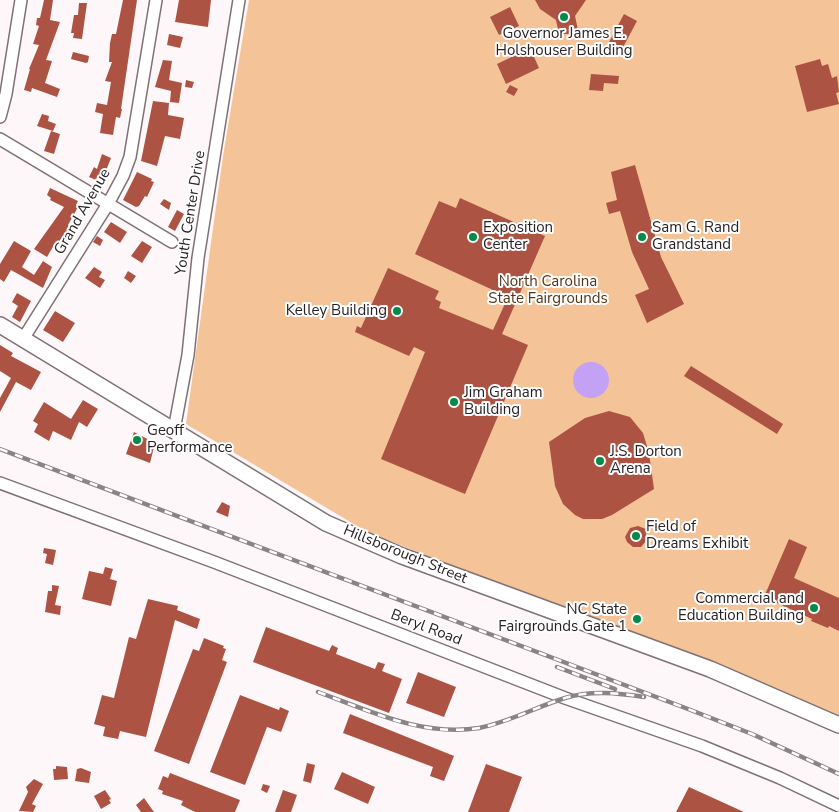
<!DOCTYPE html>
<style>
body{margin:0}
canvas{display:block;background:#fef7f9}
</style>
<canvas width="839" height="812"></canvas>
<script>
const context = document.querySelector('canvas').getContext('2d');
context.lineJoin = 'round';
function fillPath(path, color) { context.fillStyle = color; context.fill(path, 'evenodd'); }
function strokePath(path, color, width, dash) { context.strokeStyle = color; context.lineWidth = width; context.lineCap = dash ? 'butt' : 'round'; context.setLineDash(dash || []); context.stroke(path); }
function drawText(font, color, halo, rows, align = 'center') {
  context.font = font + ' "Nunito Sans",sans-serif'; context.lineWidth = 4; context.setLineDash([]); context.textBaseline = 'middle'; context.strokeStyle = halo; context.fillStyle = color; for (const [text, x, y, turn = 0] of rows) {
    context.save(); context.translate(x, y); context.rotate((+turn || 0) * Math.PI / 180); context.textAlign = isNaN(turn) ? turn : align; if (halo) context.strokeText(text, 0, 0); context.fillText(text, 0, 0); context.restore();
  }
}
fillPath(new Path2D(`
 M249 0H839V718L367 532 186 424 223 156Z`), '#f4c398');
fillPath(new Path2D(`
 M573 380a18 18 0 1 1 36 0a18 18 0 1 1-36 0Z`), '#c3a2f6');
fillPath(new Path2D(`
 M44 0H53L50 20 60 22 46 60 52 61 45 83 60 89 57 97 32 88 31 92 24 90 30 69H29L39 45 33 44 39 26 36 25 37 18H40Z
 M123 0H137L121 109H122L120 118 116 117 113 135 100 133 103 114 95 112 97 103 107 105 111 82 105 81 112 62H109L110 43 112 34H116Z
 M179 0H211L208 27 175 22Z
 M535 0H586L575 16 578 30 569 34H559L556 20 540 9Z
 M79 3H87L82 39 73 38 74 33H71L74 15H78Z
 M510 7 519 26 499 35 490 17Z
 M624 14 637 21 620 53 607 46Z
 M169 34 183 37 180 48 167 45Z
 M530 48 539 68 506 84 497 64Z
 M73 52 89 56 88 62 86 63 71 59Z
 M820 59 822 66 828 64 832 78 837 76 839 92 836 93 839 104 807 112 795 66Z
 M163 60 172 61 169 80 182 83 179 103 170 102 171 91 155 87Z
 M591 74 619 76 618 84 604 83 603 91 589 90Z
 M186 80 194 82 192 88 185 87Z
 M510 85 518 89 514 96 506 92Z
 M153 101 169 103 168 115 184 118 180 139 165 136 157 166 141 161Z
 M42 114 49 116 48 121 56 124 53 131 37 126Z
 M51 131 60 134 54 154 44 151Z
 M102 154 111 158 105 173 109 174 105 184 89 177 94 167 97 169Z
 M635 165 661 257 684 304 647 323 635 295 649 289 632 252 620 211 609 214 606 203 617 200 611 172Z
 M137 172 152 179 151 181 154 182 147 197 145 196 139 206 136 207 123 200Z
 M50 188 78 201 76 205 78 207 68 225 75 230 68 243 64 251 54 245 47 257 34 249 64 207 50 200 51 198 47 195Z
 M460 198 545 236 502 334 528 345 465 494 381 459 425 352 414 347 409 356 355 332 357 326 361 328 388 268 439 291 435 299 441 302 439 308 493 330 508 297 415 254 439 201 456 208Z
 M164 199 171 203 169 210 160 204Z
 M177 210 184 214 175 231 168 227Z
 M111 222 127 232 120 243 104 232Z
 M97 236 103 240 100 246 93 242Z
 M14 241 31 251 22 267 34 275 43 261 52 267 43 288 11 270 4 282 0 279V264Z
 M142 241 152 247 142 263 131 256Z
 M94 267 102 272 99 277 105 280 100 288 85 278Z
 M128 271 136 276 131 283 124 278Z
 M17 293 31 301 20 322 12 317 18 306 12 302Z
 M55 311 75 323 63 342 43 330Z
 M0 345 13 353 11 356 41 372 31 390 16 382 0 412V398L11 378 0 371Z
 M691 366 783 424 777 434 684 376Z
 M83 400 98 409 87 427 79 422 71 440 53 431 49 441 34 432 38 424 33 421 44 402 71 419Z
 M609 411 630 417 643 433 649 453 654 489 612 515 602 519H583L575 515 563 504 555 486 549 442 585 418Z
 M134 432 155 443 150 463 126 454Z
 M222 502 230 506 228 517 216 512Z
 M638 526 646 529V541L641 547H633L627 542 625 537 630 528Z
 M789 539 807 547 794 578 839 598V631L829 626 828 628 811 621 812 619 764 597Z
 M44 548 56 550 53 565 45 563 47 554 43 553Z
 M105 567 113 569 110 579 117 581 111 606 82 599 89 571 103 574Z
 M52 585 59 586 55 605 61 606 60 615 45 612 48 591H52Z
 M148 599 178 606 177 610 200 619 197 629 175 620 146 737 120 731 118 739 103 736 105 727 94 724 102 695 114 698 129 637 136 639Z
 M266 627 329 651 332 645 338 648 336 654 375 669 378 662 385 664 382 671 402 679 389 713 253 662Z
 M204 638 224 646 223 648 226 649 222 660 227 662 189 764 154 751 193 649 199 651Z
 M418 672 456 687 444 717 406 703Z
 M240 695 279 710 280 707 289 711 281 732 267 727 245 785 210 772Z
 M350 714 454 756 444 781 430 776 433 767 343 733Z
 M307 763 315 765 311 783 303 781Z
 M486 764 522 777 509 812H468Z
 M56 766 67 767 68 779 54 780 53 769H56Z
 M81 768 91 772 89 783 75 781 77 769Z
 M342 772 375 787 368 804 334 789Z
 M170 773 240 800 235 812H195L181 805 183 801 162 794 163 791 158 789 163 776 168 778Z
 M34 779 43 784 32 804 36 806 33 812 19 811 28 792 26 787Z
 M263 784 270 786 267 793 261 790Z
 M689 787 744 812H676Z
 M105 790 111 799 109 800 111 803 101 809 94 796Z
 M283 790 297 795 291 812H275Z
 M144 798 154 812H141L136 805Z`), '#ad5343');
const minor = new Path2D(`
 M0 117 6 94 21 0
 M0 139 172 242
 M23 339 108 204 123 176 130 157 156 0
 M174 430 188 355 198 258 239 0
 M0 483 214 562 565 698 702 746 780 778 839 806`);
const major = new Path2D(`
 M0 325 326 523 402 556 710 669 839 725`);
strokePath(minor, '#7f7174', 14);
strokePath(major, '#7f7174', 18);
strokePath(minor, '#fff', 11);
strokePath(major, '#fff', 15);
const rail = new Path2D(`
 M0 449 688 709 752 734 839 774
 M557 667 615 689
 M318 692C370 711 422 737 479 728 509 722 536 707 565 698 591 690 618 693 644 697`);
strokePath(rail, '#8b8486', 4.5);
strokePath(rail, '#fff', 2.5, [8]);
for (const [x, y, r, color] of [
 [564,17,5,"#028b48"],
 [473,237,5,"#028b48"],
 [642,237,5,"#028b48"],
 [397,311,5,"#028b48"],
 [454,402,5,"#028b48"],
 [137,440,5,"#028b48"],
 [600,461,5,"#028b48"],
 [636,536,5,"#028b48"],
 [814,608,5,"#028b48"],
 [637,619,5,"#028b48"]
]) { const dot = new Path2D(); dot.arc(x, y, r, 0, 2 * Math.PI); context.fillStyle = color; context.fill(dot); strokePath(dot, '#fff', 2); }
drawText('15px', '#282224', '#fff', [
 ["Governor James E.",564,34,"center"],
 ["Holshouser Building",564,51,"center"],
 ["Exposition",483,228],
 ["Center",483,245],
 ["Sam G. Rand",652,228],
 ["Grandstand",652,245],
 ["Kelley Building",387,311,"right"],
 ["Jim Graham",464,393],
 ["Building",464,410],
 ["Geoff",147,431],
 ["Performance",147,448],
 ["J.S. Dorton",610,452],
 ["Arena",610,469],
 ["Field of",646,527],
 ["Dreams Exhibit",646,544],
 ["Commercial and",804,599,"right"],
 ["Education Building",804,616,"right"],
 ["NC State",627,610,"right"],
 ["Fairgrounds Gate 1",627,627,"right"]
], 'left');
drawText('15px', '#282224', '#fff', [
 ["Grand Avenue",83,212,-60],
 ["Youth Center Drive",191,213,-81],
 ["Hillsborough Street",405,555,22],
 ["Beryl Road",426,628,21]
]);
drawText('15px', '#533518', '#fff', [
 ["North Carolina",548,282],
 ["State Fairgrounds",548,299]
]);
</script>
